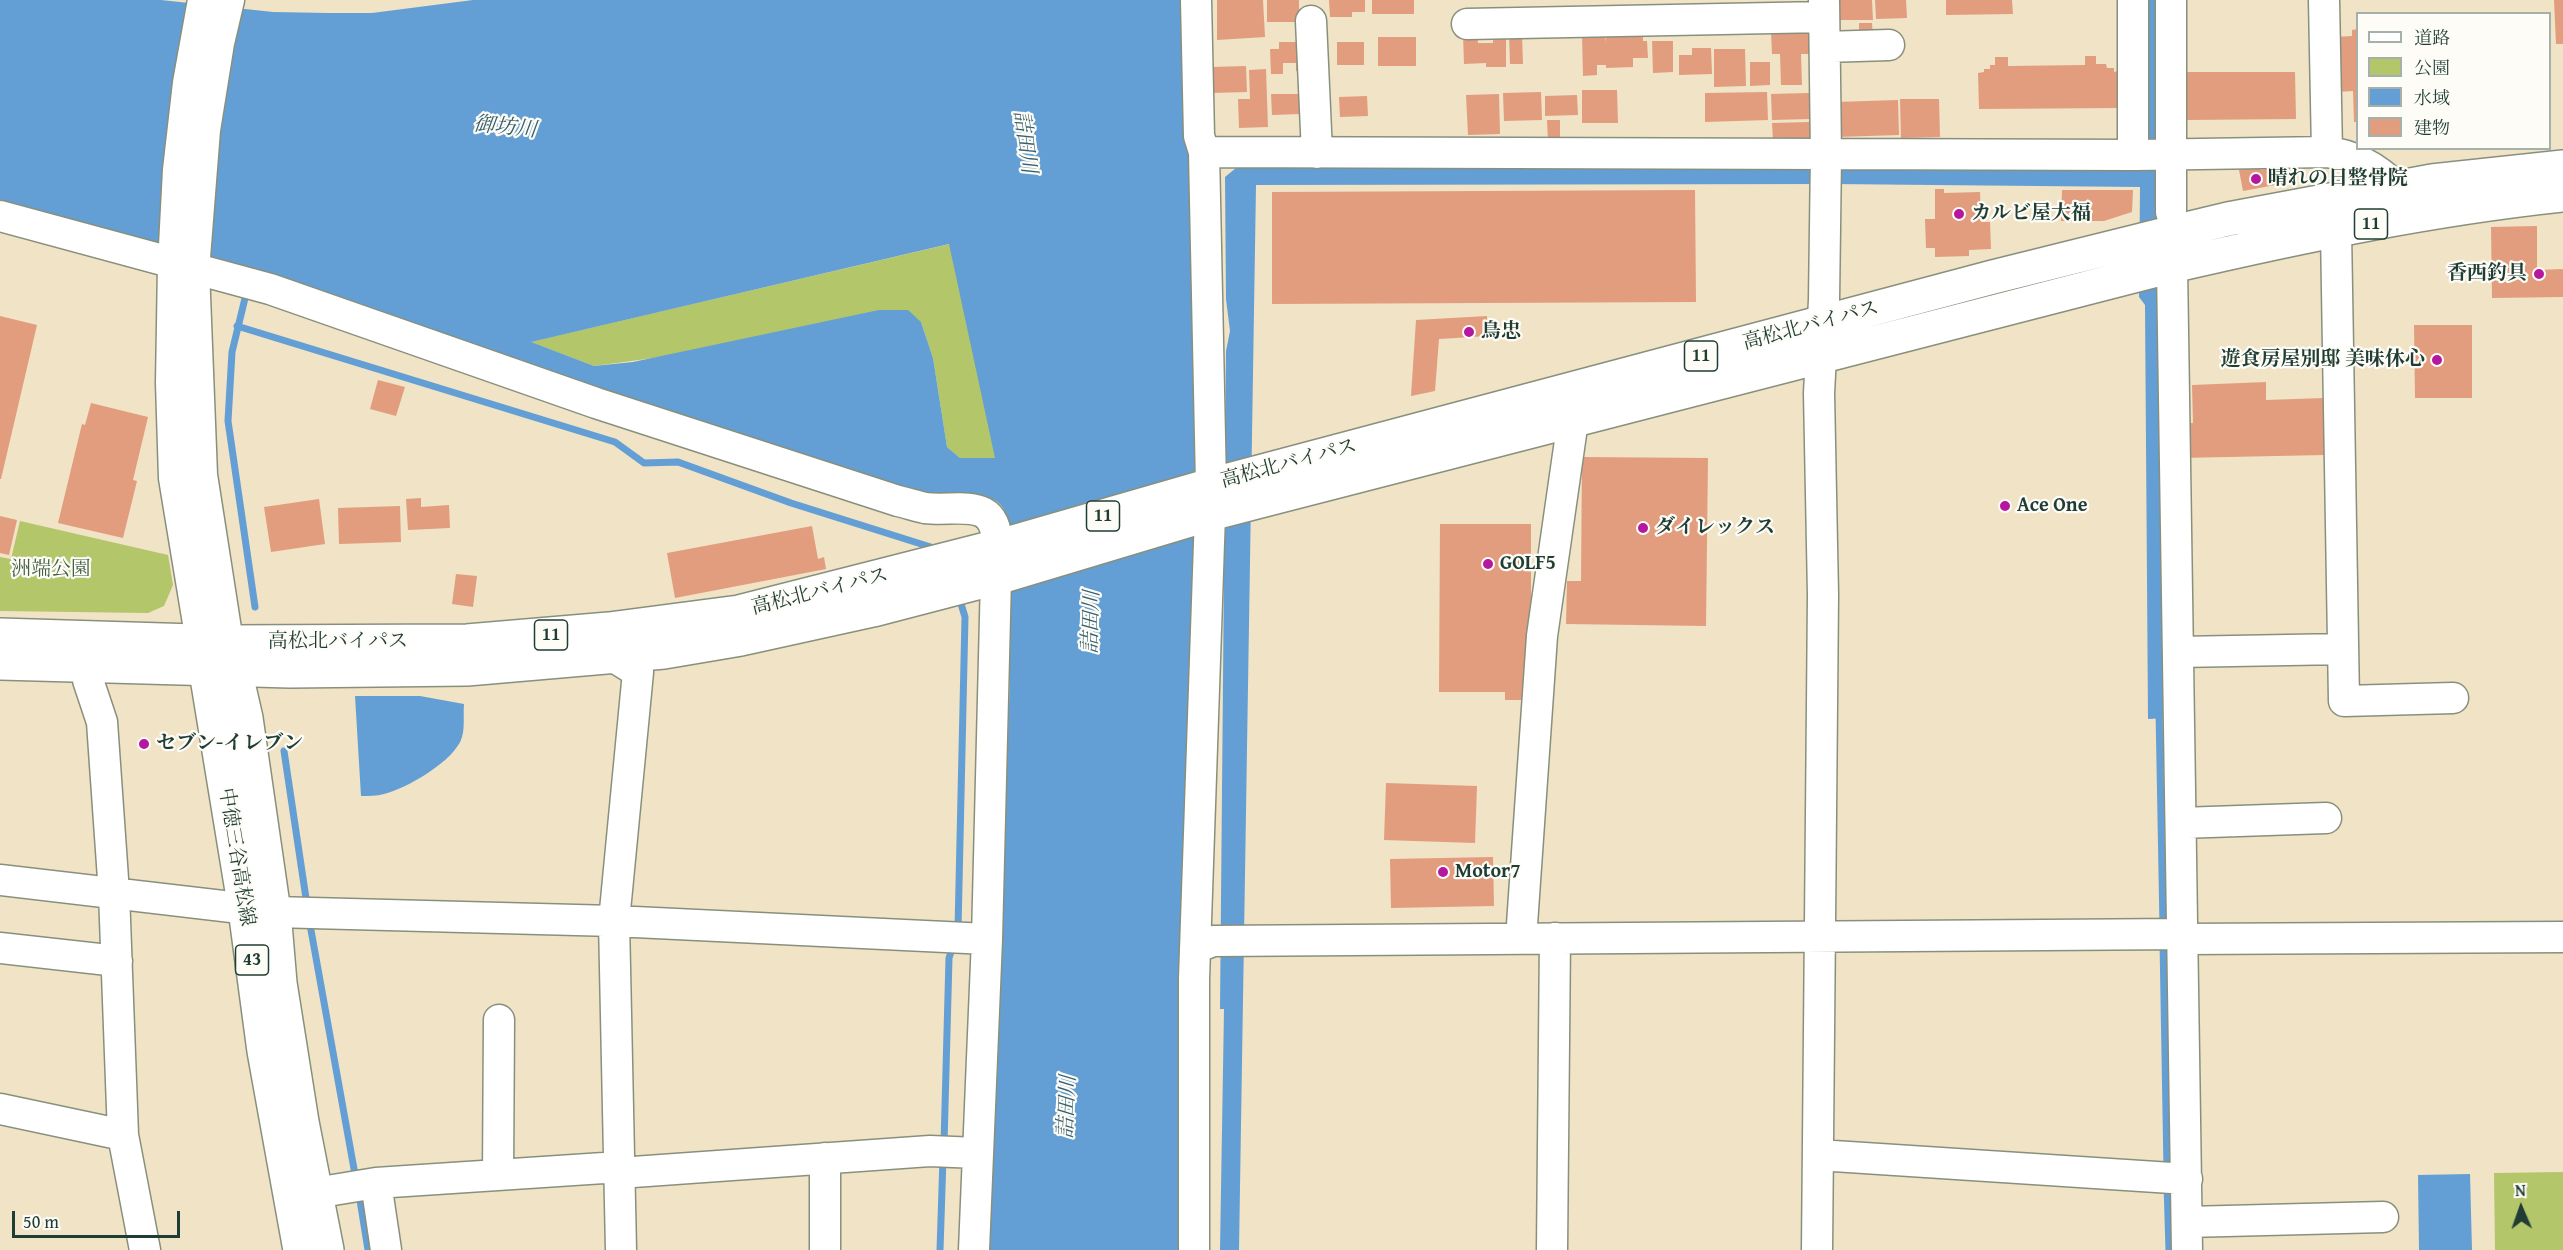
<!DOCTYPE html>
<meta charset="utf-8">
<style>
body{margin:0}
#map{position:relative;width:2563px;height:1250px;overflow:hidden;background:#f0e3c6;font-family:"Gentium Book Plus","Noto Serif JP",serif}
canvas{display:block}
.legend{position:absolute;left:2356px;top:12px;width:195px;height:138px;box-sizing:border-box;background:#fdfcf7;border:2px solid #a4b0a9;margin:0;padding:8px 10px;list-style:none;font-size:18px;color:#1f3d34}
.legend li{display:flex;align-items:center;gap:12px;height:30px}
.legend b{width:30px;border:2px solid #a4b0a9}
.north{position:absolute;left:2491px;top:1178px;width:60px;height:60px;-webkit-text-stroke:4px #fdfcf7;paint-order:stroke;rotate:358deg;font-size:16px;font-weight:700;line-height:24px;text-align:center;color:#1f3d34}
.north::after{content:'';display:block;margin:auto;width:21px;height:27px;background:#1f3d34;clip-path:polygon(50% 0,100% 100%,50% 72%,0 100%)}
.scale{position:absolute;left:12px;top:1211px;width:168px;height:27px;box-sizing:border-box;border:3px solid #1f3d34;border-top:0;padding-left:8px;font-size:18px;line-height:21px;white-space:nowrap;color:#1f3d34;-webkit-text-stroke:4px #fdfcf7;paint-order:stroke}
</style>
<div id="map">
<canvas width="2563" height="1250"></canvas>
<ul class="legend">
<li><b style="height:8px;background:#fff"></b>道路</li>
<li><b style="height:16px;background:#b3c66a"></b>公園</li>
<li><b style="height:16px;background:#639fd4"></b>水域</li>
<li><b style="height:16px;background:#e29d7e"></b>建物</li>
</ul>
<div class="north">N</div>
<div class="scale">50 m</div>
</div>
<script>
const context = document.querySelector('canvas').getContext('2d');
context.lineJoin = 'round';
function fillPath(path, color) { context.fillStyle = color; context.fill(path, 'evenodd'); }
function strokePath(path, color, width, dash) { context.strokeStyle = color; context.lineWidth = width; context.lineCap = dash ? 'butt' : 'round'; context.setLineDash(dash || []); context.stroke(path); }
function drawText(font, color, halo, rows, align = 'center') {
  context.font = font + ' "Gentium Book Plus","Noto Serif JP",serif'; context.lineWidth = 4.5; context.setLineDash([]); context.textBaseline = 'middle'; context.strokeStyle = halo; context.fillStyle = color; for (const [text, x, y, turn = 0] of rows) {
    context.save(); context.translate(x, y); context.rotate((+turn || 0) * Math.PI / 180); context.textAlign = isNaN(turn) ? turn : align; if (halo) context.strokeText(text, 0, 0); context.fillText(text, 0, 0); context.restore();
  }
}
fillPath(new Path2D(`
 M950 244 996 458H960L947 447 933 358 921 322 594 366 530 342Z
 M20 521 168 555 173 585 164 606 148 613 0 611V557L11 559Z
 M2563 1172V1250H2495L2494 1173Z`), '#b3c66a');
fillPath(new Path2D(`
 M0 0H161L273 12 328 13H372L473 0H1182L1193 151 1197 465 1188 1250H990L1010 677 1007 518C1001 487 961 496 938 499L0 206ZM949 244 995 458H960L947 447 933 358 921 322 908 310H879L633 362 594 366 531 342Z
 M2139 0H2165L2166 718 2148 719 2145 305 2139 297 2140 187 1832 184 1256 185 1239 1250H1220L1224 1009H1220L1226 351 1230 331 1226 299 1225 177 1242 163 2138 166Z
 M355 696H420L464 704C463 714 465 727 462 737 456 760 406 789 384 794 377 796 368 796 361 796Z
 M2470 1174 2472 1250H2419L2418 1175Z`), '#639fd4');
strokePath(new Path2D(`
 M247 290 232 352 228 421 255 607
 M237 326 615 442 644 463 678 462 791 503 937 549
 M2159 710 2163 927
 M284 751 307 905
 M309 919 356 1180
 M958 929 965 617 959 597
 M2163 941 2167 1170
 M944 1144 949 958 953 946
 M2167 1184 2169 1250
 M359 1194 368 1250
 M940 1250 943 1158`), '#639fd4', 7);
fillPath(new Path2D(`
 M1217 0H1263L1265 37 1217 40Z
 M1267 0H1299V22H1267Z
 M1329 0H1365V12H1352V17H1330Z
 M1372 0H1414V14H1372Z
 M1837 0H1872L1873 20H1838Z
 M1875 0H1906L1907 18 1876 19Z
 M1946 0H2012L2013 14 1946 15Z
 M2554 0H2563V44H2556Z
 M1859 23H1872L1873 37 1859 38Z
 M2358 29V122H2354L2353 91 2336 92 2335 37 2352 36V30Z
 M1806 30 1810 33 1811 54H1801L1802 85H1781L1780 54H1772L1771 31Z
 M1643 32V41H1647L1648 58H1633V67L1606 68V65H1597V75L1583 76 1582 35 1605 34 1606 43V33Z
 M1509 34H1522L1523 64H1510Z
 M1463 35H1477L1478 43H1493V39L1506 38V67H1486V63L1464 64Z
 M1378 37H1416V66H1378Z
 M1652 41H1673V72L1653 73Z
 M1279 42H1302L1303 71H1296V63H1283V74H1271L1270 49H1279Z
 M1337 42H1364V65H1337Z
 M1692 48H1711L1712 74 1679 75V55H1692Z
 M1714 49H1745L1746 86 1714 87Z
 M2085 56H2096V64H2106L2107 68H2114V72L2118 71 2119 108 1979 109 1978 73 1984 72V69H1990V65H1995V57H2008V66L2085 65Z
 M1750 62H1770V85L1750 86Z
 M1246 66 1247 92 1212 93V67Z
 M1266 69 1268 127 1239 128 1238 99H1250L1249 70Z
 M2186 72H2295L2296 119 2186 120Z
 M1582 90H1617L1618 123H1582Z
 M1541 92 1542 120 1504 121 1503 93Z
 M1767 92 1768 120 1705 122V93Z
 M1809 93 1810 119 1772 120 1771 94Z
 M1271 94H1301V114L1272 115Z
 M1499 94 1500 134 1468 135 1466 95Z
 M1577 95 1578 115 1545 116V96Z
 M1367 96 1368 116 1340 117 1339 97Z
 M1900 99H1939L1940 137 1901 138Z
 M1898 100 1899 135 1837 137 1836 102Z
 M1547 120H1560V142H1548Z
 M1810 122V140L1773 141 1772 123Z
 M2260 166 2261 170 2282 166 2286 183 2243 191 2239 170Z
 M1935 189H1944V193L1980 192 1981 222H1990L1991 249 1969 250V256L1935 257V248H1926L1925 219H1935Z
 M1695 190 1696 302 1272 304V192Z
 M2062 190H2133L2132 212 2104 221H2061Z
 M2537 226V270L2563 269V297L2492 298 2491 227Z
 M0 316 37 325 1 479H0Z
 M1487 316 1488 336 1439 339 1435 391 1411 396 1416 320Z
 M2414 325H2472V398H2415Z
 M378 380 405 387 396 416 370 409Z
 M2266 382V400L2324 398 2325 455 2180 458 2179 424 2193 423 2192 385Z
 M91 403 148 417 133 480 137 481 123 538 58 523 82 424 85 425Z
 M1582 457 1708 458 1706 626 1566 624 1567 581H1581Z
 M421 498V507L449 505 450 528 408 530 406 499Z
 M319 499 325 544 271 552 264 507Z
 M400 506 401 542 339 544 338 508Z
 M0 516 17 520 9 555 0 553Z
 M1440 524H1531V700H1505V692H1439Z
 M812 526 818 559 824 557 826 569 675 598 667 553Z
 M456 574 477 576 473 607 452 604Z
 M1386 783 1477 786 1475 843 1384 840Z
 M1493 857 1494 906 1391 908 1390 859Z`), '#e29d7e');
const minor = new Path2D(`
 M1196 0 1199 136 1204 152
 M2171 0V212
 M2324 0 2327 152
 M1311 21 1317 153
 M1467 24 1824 17
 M1825 47 1889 45
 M2133 155V0
 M0 216 270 289 596 403 898 501C907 503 916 506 925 508 960 512 997 495 997 546
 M2336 231 2344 701 2453 698
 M2172 266 2187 1250
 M201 641 174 478 171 383 173 265 178 170 188 83 203 0
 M228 642 202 475 194 270 205 130 219 43 229 0
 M2178 652 2343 649
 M614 657 638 672 614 921 621 1250
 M88 665V680L102 722 114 893 123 1135 145 1250
 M2181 823 2326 818
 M0 880 274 912 614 921 987 939
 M1521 939 1542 636 1573 420
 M2183 939 2563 937
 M0 948 117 961
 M1195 948 1213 941 2183 934
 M0 1109 123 1135
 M1818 1155 2187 1179
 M619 1173 930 1151 977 1153
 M498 1175 499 1020
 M376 1183 386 1250
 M315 1193 376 1183 619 1167
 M2187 1222 2383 1217
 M825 1250V1158
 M974 1250 987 939 996 577
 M1194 1250V979L1211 485 1204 152 2136 155 2327 152C2355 155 2377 168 2397 188
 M1552 1250 1555 938
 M1817 1250 1823 595 1819 393 1824 300 1826 155 1824 0`);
const major = new Path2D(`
 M201 641 245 909 264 1051 300 1250
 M229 644 246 718 274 912 280 983 302 1122 327 1250`);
const highway = new Path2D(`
 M0 635 228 642 467 641 609 629 739 612 1006 544 1221 482 1993 277 2174 232 2228 219 2432 181 2563 167
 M0 663 290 671 467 669 664 652 741 639 873 610 1007 575 1210 514 2172 266C2301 236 2431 209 2563 195`);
strokePath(minor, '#88907d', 33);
strokePath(major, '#88907d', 36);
strokePath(highway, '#88907d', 36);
strokePath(minor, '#fff', 30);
strokePath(major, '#fff', 33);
strokePath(highway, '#fff', 33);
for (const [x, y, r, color] of [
 [2256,179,6,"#b5179e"],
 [1959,214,6,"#b5179e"],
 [2539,274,6,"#b5179e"],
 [1469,332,6,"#b5179e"],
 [2437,360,6,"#b5179e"],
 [2005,506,6,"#b5179e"],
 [1643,528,6,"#b5179e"],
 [1488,564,6,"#b5179e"],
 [144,744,6,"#b5179e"],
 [1443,872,6,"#b5179e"]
]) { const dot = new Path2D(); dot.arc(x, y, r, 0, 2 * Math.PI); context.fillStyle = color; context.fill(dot); strokePath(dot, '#fdfcf7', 2); }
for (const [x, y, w] of [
 [2371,224,33],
 [1701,356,33],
 [1103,516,33],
 [551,635,33],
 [252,960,33]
]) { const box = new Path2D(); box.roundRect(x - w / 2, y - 15, w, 30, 4.5); context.fillStyle = '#fdfcf7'; context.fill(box); strokePath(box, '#1f3d34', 1.5); }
drawText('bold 18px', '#1f3d34', null, [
 ["11",2371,224],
 ["11",1701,356],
 ["11",1103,516],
 ["11",551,635],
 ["43",252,960]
]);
drawText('bold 20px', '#1f3d34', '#fdfcf7', [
 ["晴れの日整骨院",2268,179],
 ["カルビ屋大福",1971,214],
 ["香西釣具",2527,274,"right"],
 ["鳥忠",1481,332],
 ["遊食房屋別邸 美味休心",2425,360,"right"],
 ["Ace One",2017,506],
 ["ダイレックス",1655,528],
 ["GOLF5",1500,564],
 ["セブン-イレブン",156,744],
 ["Motor7",1455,872]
], 'left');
drawText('20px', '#1f3d34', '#fdfcf7', [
 ["高松北バイパス",1811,326,-15],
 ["高松北バイパス",1289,464,-15],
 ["高松北バイパス",820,592,-14],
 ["高松北バイパス",338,642],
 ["中徳三谷高松線",236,857,81]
]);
drawText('20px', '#445f42', '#fdfcf7', [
 ["洲端公園",51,570]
]);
drawText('italic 21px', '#375f6c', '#fdfcf7', [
 ["御坊川",505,128,6],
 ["詰田川",1024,142,82],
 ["詰田川",1092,622,-88],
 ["詰田川",1068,1107,-87]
]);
</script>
